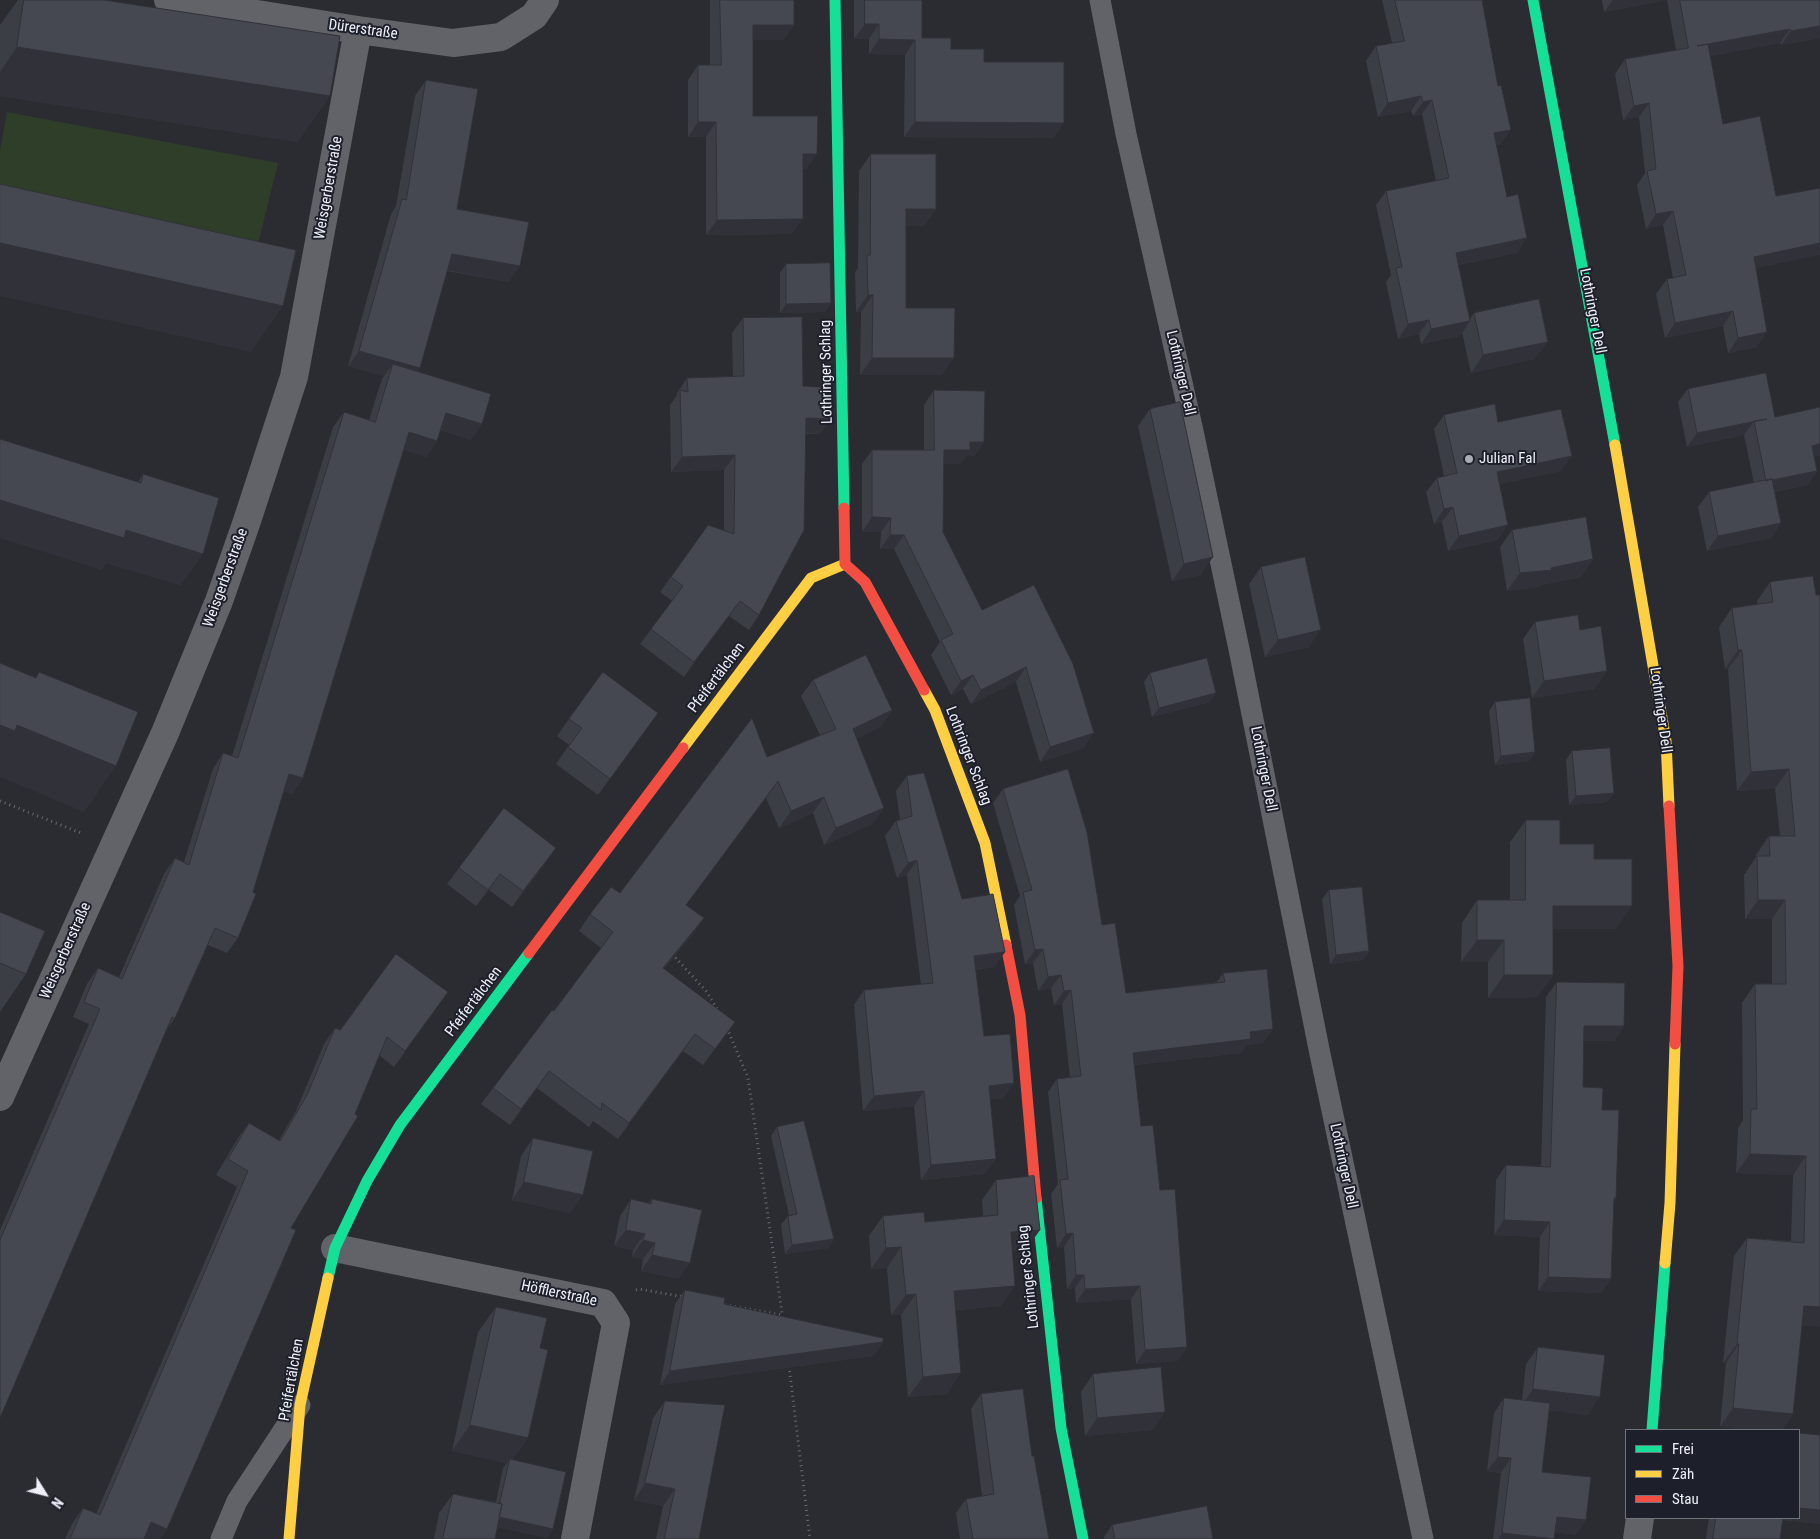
<!DOCTYPE html>
<meta charset="utf-8">
<style>
body{margin:0}
#map{position:relative;width:1820px;height:1539px;overflow:hidden;background:#2a2c32;font-family:"Roboto Condensed",sans-serif}
canvas{display:block}
.legend{position:absolute;left:1625px;top:1429px;width:175px;height:90px;box-sizing:border-box;background:#1d1f2b;border:1px solid #71737d;margin:0;padding:6px 9px;list-style:none;font-size:15px;color:#eef0f9}
.legend li{display:flex;align-items:center;gap:10px;height:25px}
.legend b{width:25px;border:1px solid #71737d}
.north{position:absolute;left:20px;top:1469px;width:50px;height:50px;-webkit-text-stroke:4px #1d1f2b;paint-order:stroke;rotate:126deg;font-size:14px;font-weight:700;line-height:20px;text-align:center;color:#eef0f9}
.north::after{content:'';display:block;margin:auto;width:18px;height:22px;background:#eef0f9;clip-path:polygon(50% 0,100% 100%,50% 72%,0 100%)}
</style>
<div id="map">
<canvas width="1820" height="1539"></canvas>
<ul class="legend">
<li><b style="height:6px;background:#16e098"></b>Frei</li>
<li><b style="height:6px;background:#ffcf43"></b>Zäh</li>
<li><b style="height:6px;background:#f24e42"></b>Stau</li>
</ul>
<div class="north">N</div>
</div>
<script>
const context = document.querySelector('canvas').getContext('2d');
context.lineJoin = 'round';
function fillPath(path, color) { context.fillStyle = color; context.fill(path, 'evenodd'); }
function strokePath(path, color, width, dash) { context.strokeStyle = color; context.lineWidth = width; context.lineCap = dash ? 'butt' : 'round'; context.setLineDash(dash || []); context.stroke(path); }
function drawText(font, color, halo, rows, align = 'center') {
  context.font = font + ' "Roboto Condensed",sans-serif'; context.lineWidth = 4; context.setLineDash([]); context.textBaseline = 'middle'; context.strokeStyle = halo; context.fillStyle = color; for (const [text, x, y, turn = 0] of rows) {
    context.save(); context.translate(x, y); context.rotate((+turn || 0) * Math.PI / 180); context.textAlign = isNaN(turn) ? turn : align; if (halo) context.strokeText(text, 0, 0); context.fillText(text, 0, 0); context.restore();
  }
}
fillPath(new Path2D(`
 M7 112 278 163 251 272 0 216V151Z`), '#2f3e28');
strokePath(new Path2D(`
 M0 801 81 833
 M672 954 707 992 718 1011
 M727 1028 748 1078 783 1320
 M636 1290 639 1289 684 1297
 M720 1304 782 1315
 M789 1366 810 1539`), '#696a6f', 3, [1, 4]);
strokePath(new Path2D(`
 M1100 0 1126 134 1193 431 1239 649 1320 1054 1423 1539
 M221 1539 237 1501 300 1405`), '#616369', 21);
strokePath(new Path2D(`
 M168 0 358 30 453 43 501 37 534 16 545 0
 M0 1097 165 733 219 601 247 521 294 377 358 30
 M335 1248 603 1303 616 1323 575 1539
 M1637 1539 1640 1518`), '#616369', 28);
strokePath(new Path2D(`
 M835 0 844 508
 M1533 0 1615 445
 M1036 1198 1061 1428 1083 1539
 M328 1278 335 1248 367 1181 400 1125 529 953
 M1652 1430 1665 1263`), '#16e098', 11);
strokePath(new Path2D(`
 M1615 445 1666 741 1669 806
 M924 690 935 710 985 843 1006 945
 M683 748 811 578 845 564
 M1665 1263 1670 1203 1675 1044
 M289 1539 300 1405 328 1278`), '#ffcf43', 11);
strokePath(new Path2D(`
 M844 508 845 564 865 582 924 690
 M1669 806 1678 966 1675 1044
 M1006 945 1020 1015 1036 1198
 M529 953 683 748`), '#f24e42', 11);
fillPath(new Path2D(`
 M18 0H104L298 142 0 96V25Z
 M710 0H794V25L783 40H753V116L807 169H803L792 234 706 235V137H688V80L698 65H710Z
 M854 0H922V38L984 62 1054 138 904 137 905 55 869 54V39H854Z
 M1382 0H1482L1501 144 1496 145 1517 253 1458 265 1470 319 1474 313 1535 359 1471 373 1462 332 1460 336 1421 344 1419 334 1398 339 1386 282 1391 275 1376 205 1386 191 1436 181 1422 114 1413 116 1411 111 1378 117 1366 61 1376 46 1392 43Z
 M1602 0H1820V38L1781 45 1780 43 1710 56 1723 124 1756 269 1757 347 1728 353 1723 326 1665 338 1656 294 1667 279 1673 278 1663 225 1646 229 1637 185 1645 173 1639 117 1623 120 1615 74 1625 59 1676 50 1667 0 1604 12Z
 M426 80 457 209 509 282 447 271 417 371 471 440 440 430 437 441 426 457 404 450 303 778 292 794 284 791 238 938 227 953 208 945 175 1018 167 1029 0 1418V1230L89 1024 73 1017 87 984 98 968 119 977 164 874 175 858 184 862 213 769 223 753 232 756 333 427 344 412 369 420 382 379 384 376 348 366 391 214 396 206 415 96Z
 M871 154 936 209 924 226H906V308L942 375H860L861 312H856L855 272 858 268 859 171Z
 M786 264 831 303 825 312 780 313V273Z
 M743 318 803 386 820 434H805L759 615 749 630 729 616 684 677 640 644 672 601 660 592 708 525 724 530V470L671 472 670 405 677 395V393L687 378 733 377 732 333Z
 M1688 389 1775 417 1814 457 1817 471 1808 485 1774 492 1781 523 1771 538 1707 551 1698 507 1709 492 1754 483 1744 435 1687 447 1678 402Z
 M934 390 984 442 974 456H966L960 464H944L943 532 982 610 1034 585 1084 748 1040 762 1016 682 971 704 963 689 951 695 931 655 940 642 894 549H880L881 532H862V464L872 450H924V405Z
 M1150 409 1201 575 1172 581 1138 426Z
 M1444 415 1498 422 1561 471 1499 484 1498 540 1448 551 1442 522 1434 524 1426 492 1437 478 1444 476 1434 429Z
 M143 474 203 554 180 585 106 563 101 570 138 482Z
 M1512 530 1593 559 1581 577 1541 585 1539 587 1507 591 1500 547Z
 M1261 567 1309 647 1265 657 1249 584Z
 M1770 582 1816 595H1820L1802 1326 1793 1414 1782 1430H1752L1720 1427 1726 1363H1723L1734 1256 1747 1238 1791 1241 1793 1175 1736 1173 1738 1128 1743 1120 1742 1003 1755 984H1772V919H1745L1744 875 1756 857V855L1769 836H1780L1775 788 1737 791 1728 669H1725L1719 627 1732 608 1757 604V601Z
 M1535 622 1580 630 1595 689 1532 698 1523 639Z
 M1150 673 1210 702 1152 717 1144 682Z
 M813 680 892 710 881 727 856 738 884 808 872 824 824 845 813 813 779 828 766 798 686 905 704 918 692 935 664 969 735 1022 703 1065 683 1051 618 1139 593 1121 589 1127 537 1088 510 1125 481 1104 493 1088 554 1011 601 948 579 931 590 914 620 893 767 757 820 735 801 696Z
 M1495 702 1535 752 1529 761 1495 765 1489 711Z
 M658 713 598 795 556 764 569 745 557 736 569 719Z
 M1572 751 1614 793 1607 802 1569 805 1566 760Z
 M907 776 962 899 1005 952 994 967 975 970 984 1036 1004 1098 991 1099 985 1174 921 1180 914 1106 863 1111 854 1005 864 990 921 985 907 875 897 878 885 836 896 821 900 820 896 791Z
 M1003 789 1102 925 1126 993 1217 982 1223 973 1273 1029 1263 1043 1247 1045 1241 1053 1134 1065 1141 1126 1160 1190 1187 1347 1177 1361 1136 1364 1131 1299 1076 1303 1075 1288 1067 1289 1064 1247 1057 1248 1052 1201 1051 1194 1058 1184 1048 1092 1057 1079 1070 1077 1062 1004 1054 1005 1051 988 1038 991 1033 963 1025 964 1014 905 1020 896 993 803Z
 M1526 820 1560 844 1594 859 1616 929H1553V975L1537 997 1488 998V962H1461L1462 923 1477 900H1510V842Z
 M545 864 512 907 489 890 476 906 447 884 459 868Z
 M1329 890 1369 951 1363 960 1330 964 1322 899Z
 M0 912 26 974 0 1012Z
 M1557 982 1624 1026 1614 1041H1584L1583 1087 1602 1110 1616 1198 1614 1201 1611 1279 1601 1293 1538 1291 1540 1237 1494 1235 1496 1180 1506 1165 1541 1166 1546 997Z
 M448 992 394 1067 379 1055 291 1228 167 1529 160 1539H65L72 1524 83 1508 96 1514 237 1187 216 1175 238 1138 249 1123 279 1140 296 1111 324 1044 335 1028 340 1030Z
 M777 1127 834 1239 828 1248 785 1254 781 1225 788 1216 789 1215 771 1136Z
 M533 1138 571 1213 512 1200 521 1156Z
 M996 1180 1026 1250 1012 1251 1001 1306 956 1310 947 1394 908 1397 901 1315H891L887 1268 871 1269 869 1236 883 1216 925 1222 983 1217 982 1200Z
 M631 1199 649 1203 652 1199 679 1279 641 1271 643 1259 632 1257 633 1250 614 1246 620 1216Z
 M685 1290 724 1304 883 1342 873 1356 660 1385 675 1304Z
 M496 1307 513 1460 547 1538 497 1527 495 1539H434L439 1513 453 1494 496 1502 503 1468 507 1463 452 1451 478 1332Z
 M1538 1347 1588 1415 1549 1410 1542 1472 1576 1535 1555 1532 1554 1539H1493L1501 1473 1487 1471 1494 1413 1504 1398 1522 1400 1526 1364Z
 M1093 1374 1153 1430 1085 1436 1081 1392Z
 M981 1394 1032 1456 1049 1539H960L956 1513 966 1499 982 1496 971 1409Z
 M665 1401 699 1539H656L663 1506 634 1500 653 1418Z
 M1820 1435V1524L1783 1520 1780 1539H1706L1709 1518H1799Z
 M1112 1525 1213 1539H1103Z`), '#3c3e46');
fillPath(new Path2D(`
 M1613 0H1667L1604 12Z
 M865 24H879L869 39H854Z
 M753 25H794L783 40H742Z
 M1820 26V38L1781 45 1791 31Z
 M1790 29 1780 43 1687 61 1697 46Z
 M879 39 915 40 905 55 869 54Z
 M17 47 330 96 298 142 0 96V72Z
 M1421 96 1411 111 1378 117 1388 103Z
 M1432 100 1422 114 1413 116 1423 102Z
 M1649 103 1639 117 1623 120 1634 106Z
 M698 122H716L706 137H688Z
 M915 122 1064 123 1054 138 904 137Z
 M1511 130 1501 144 1484 148 1494 133Z
 M803 154H817L807 169 792 170Z
 M906 209H936L924 226H894Z
 M1673 211 1663 225 1646 229 1656 214Z
 M803 219 792 234 706 235 717 220Z
 M1527 238 1517 253 1446 267 1456 253Z
 M0 243 283 306 251 352 0 296Z
 M1820 243V255L1743 271 1754 257Z
 M452 254 520 266 509 282 441 269Z
 M868 295H873L861 312H856Z
 M831 303 825 312 780 313 786 304Z
 M1733 311 1723 326 1665 338 1675 323Z
 M1429 320 1419 334 1398 339 1408 324Z
 M1470 321 1460 336 1421 344 1431 329Z
 M1767 332 1757 347 1728 353 1738 338Z
 M1548 342 1535 359 1471 373 1483 355Z
 M359 351 420 368 409 383 393 364 384 376 348 366Z
 M872 358H954L942 375H860Z
 M446 413 482 424 471 440 435 428Z
 M806 418 831 419 820 434 795 433Z
 M1767 419 1754 421 1744 435 1687 447 1697 433Z
 M409 432 437 441 426 457 398 448Z
 M970 442H984L974 456H966L960 464H934L944 450Z
 M1820 444V456L1802 460 1812 446Z
 M735 455 724 470 671 472 682 457Z
 M1572 456 1561 471 1486 487 1497 472Z
 M1817 471 1808 485 1756 495 1766 482Z
 M0 500 126 530 203 554 180 585 106 563 101 570 0 538Z
 M1453 507 1442 522 1434 524 1444 509Z
 M872 517 891 518 881 532H862Z
 M1781 523 1771 538 1707 551 1718 536Z
 M1508 525 1498 540 1448 551 1459 536Z
 M890 535H904L894 549H880Z
 M1213 557 1201 575 1172 581 1184 564Z
 M1593 559 1581 577 1541 585 1539 587 1507 591 1520 573 1551 568Z
 M740 601 729 616 684 677 694 662Z
 M1321 630 1309 647 1265 657 1278 640Z
 M1738 650H1742L1728 669H1725Z
 M1026 667 1016 682 971 704 981 690Z
 M1607 671 1595 689 1532 698 1544 681Z
 M973 675 963 689 951 695 961 681Z
 M1216 693 1210 702 1152 717 1159 708Z
 M892 710 881 727 841 746 853 729Z
 M0 725H17L116 766 84 812 0 777Z
 M1094 733 1084 748 1040 762 1050 747Z
 M1535 752 1529 761 1495 765 1501 756Z
 M1789 769 1775 788 1737 791 1751 772Z
 M289 774 303 778 292 794 278 789Z
 M778 781 766 798 674 921 686 905Z
 M1614 793 1607 802 1569 805 1576 796Z
 M824 797 813 813 779 828 791 811Z
 M884 808 872 824 824 845 836 828Z
 M556 848 545 864 512 907 523 891Z
 M917 860 907 875 897 878 908 863Z
 M500 874 489 890 476 906Z
 M1758 900H1785L1772 919H1745Z
 M1553 906H1632L1616 929H1537Z
 M704 918 692 935 652 985 663 968Z
 M1477 940H1504L1488 962H1461Z
 M1043 949 1033 963 1025 964 1035 950Z
 M1369 951 1363 960 1330 964 1336 955Z
 M1005 952 994 967 963 971 974 956Z
 M1061 975 1051 988 1038 991 1048 977Z
 M1504 975H1553L1537 997 1488 998Z
 M1071 990 1062 1004 1054 1005 1064 991Z
 M1584 1026H1624L1614 1041H1574Z
 M1273 1029 1263 1043 1247 1045 1241 1053 1123 1066 1133 1053 1250 1032Z
 M695 1034 683 1051 618 1139 629 1123Z
 M1014 1083 1004 1098 979 1100 989 1086Z
 M924 1091 914 1106 863 1111 874 1096Z
 M1750 1154 1806 1156 1793 1175 1736 1173Z
 M996 1159 985 1174 921 1180 931 1165Z
 M524 1182 583 1195 571 1213 512 1200Z
 M1504 1220 1550 1222 1540 1237 1494 1235Z
 M626 1230 645 1234 633 1250 614 1246Z
 M1040 1230 1026 1250 997 1252 1011 1232Z
 M1073 1233 1064 1247 1057 1248 1066 1234Z
 M834 1239 828 1248 785 1254 792 1245Z
 M643 1240 655 1243 643 1259 632 1257Z
 M901 1247 887 1268 871 1269 886 1248Z
 M652 1255 690 1263 679 1279 641 1271Z
 M1076 1275H1084L1075 1288 1067 1289Z
 M1548 1277 1611 1279 1601 1293 1538 1291Z
 M1015 1286 1001 1306 940 1311 954 1291Z
 M1140 1286 1131 1299 1076 1303 1085 1289Z
 M916 1294 901 1315H891L906 1295Z
 M1804 1306 1820 1307V1327L1791 1325Z
 M883 1342 873 1356 660 1385 670 1371Z
 M1737 1344H1739L1726 1363H1723Z
 M1187 1347 1177 1361 1136 1364 1145 1350Z
 M961 1373 947 1394 908 1397 923 1377Z
 M1533 1389 1600 1397 1588 1415 1521 1407Z
 M1733 1408 1793 1414 1782 1430H1752L1720 1427Z
 M1165 1412 1153 1430 1085 1436 1097 1418Z
 M470 1425 528 1438 510 1464V1459L507 1463 452 1451Z
 M1498 1457 1511 1458 1501 1473 1487 1471Z
 M645 1483 675 1489 663 1506 634 1500Z
 M1799 1508 1820 1510V1524L1776 1519 1777 1518H1799Z
 M497 1517 553 1529 547 1538 491 1526Z
 M1557 1517 1586 1520 1576 1535 1547 1531Z
 M151 1522 167 1529 160 1539H142Z
 M1502 1533 1549 1539H1498Z`), '#313239');
const building = new Path2D(`
 M24 0H104L340 36 330 96 17 47Z
 M720 0H794V25H753V116H818L817 154H803V219L717 220 716 122H698V65H721Z
 M865 0H922V38H951V49H984V62H1064V123L915 122V40L879 39V24H865Z
 M1395 0H1482L1498 86 1501 85 1511 130 1494 133 1507 197 1518 194 1527 238 1456 253 1470 321 1431 329 1429 320 1408 324 1396 268 1402 267 1386 191 1449 178 1432 100 1423 102 1421 96 1388 103 1376 46 1404 41Z
 M1680 0H1820V26L1791 31 1790 29 1697 46 1708 44 1723 124 1760 116 1776 196 1820 188V243L1754 257 1767 332 1738 338 1733 311 1675 323 1667 279 1686 275 1673 211 1656 214 1647 171 1656 169 1649 103 1634 106 1625 59 1688 48Z
 M426 80 478 89 457 209 529 222 520 266 452 254 420 368 359 351 402 199 406 200Z
 M871 154H936V209H906V308H955L954 358H872L873 295H868L867 255H870Z
 M0 184 296 250 283 306 0 243Z
 M830 263 831 303 786 304V264Z
 M1539 299 1548 342 1483 355 1474 313Z
 M802 317 803 386 832 388 831 419 806 418 804 530 759 615 740 601 694 662 651 629 683 586 671 577 708 525 734 534 735 455 682 457 680 390 688 392 687 378 744 376 743 318Z
 M393 364 491 394 482 424 446 413 437 441 409 432 303 778 289 774 253 892 256 894 238 938 215 928 175 1018 172 1017 0 1418V1240L100 1009 84 1002 98 968 122 979 175 858 189 865 223 753 238 758 344 412 375 422Z
 M1766 373 1775 417 1820 407V444L1812 446 1817 471 1772 480V479L1766 481 1754 421 1767 419 1697 433 1688 389Z
 M934 390 985 391 984 442H970V450H944L943 532 982 610 1034 585 1073 664 1094 733 1050 747 1026 667 981 690 973 675 961 681 941 640 953 634 904 535H890L891 518 872 517V450H934Z
 M1180 402 1213 557 1184 564 1150 409Z
 M1495 404 1498 422 1561 409 1572 456 1497 472 1508 525 1459 536 1453 507 1444 509 1437 478 1457 473 1444 415Z
 M0 439 141 483 143 474 219 498 203 554 126 530 124 538 0 500Z
 M1772 479 1781 523 1718 536 1709 492Z
 M1586 517 1593 559 1551 568 1552 570 1520 573 1512 530Z
 M1305 557 1321 630 1278 640 1261 567Z
 M1813 576 1816 595H1820V1307L1804 1306 1793 1414 1733 1408 1739 1344H1737L1747 1238 1804 1243 1806 1156 1750 1154 1751 1109H1757L1755 984H1786L1785 900H1758L1757 856H1770L1769 836H1795L1789 769 1751 772 1742 650H1738L1732 608 1773 602 1770 582Z
 M1578 615 1580 630 1601 626 1607 671 1544 681 1535 622Z
 M866 655 892 710 853 729 884 808 836 828 824 797 791 811 778 781 686 905 704 918 663 968 735 1022 715 1049 695 1034 629 1123 602 1103 601 1110 549 1071 521 1109 493 1088 552 1010 554 1011 613 932 590 914 611 887 620 893 752 718 767 757 836 729 813 680Z
 M1207 658 1216 693 1159 708 1150 673Z
 M0 663 36 678 39 672 138 712 116 766 17 725 15 731 0 725Z
 M603 672 658 713 610 779 568 747 582 728 569 719Z
 M1530 698 1535 752 1501 756 1495 702Z
 M1610 748 1614 793 1576 796 1572 751Z
 M1068 769 1087 832 1102 925 1115 923 1126 993 1225 982 1223 973 1267 969 1273 1029 1250 1032 1251 1039 1133 1053 1141 1126 1153 1125 1160 1190 1175 1189 1187 1347 1145 1350 1140 1286 1085 1289 1084 1275H1076L1073 1233 1066 1234 1060 1180 1068 1179 1057 1079 1081 1076 1071 990 1064 991 1061 975 1048 977 1043 949 1035 950 1023 892 1032 890 1003 789Z
 M924 773 962 899 993 894 1005 952 974 956 984 1036 1010 1034 1014 1083 989 1086 996 1159 931 1165 924 1091 874 1096 864 990 933 983 917 860 908 863 896 821 912 816 907 776Z
 M504 808 556 848 523 891 500 874 488 890 459 868Z
 M1526 820H1560V844H1594V859H1632V906H1553V975H1504V940H1477V900H1525Z
 M1362 887 1369 951 1336 955 1329 890Z
 M0 912 45 931 26 974 0 963Z
 M396 954 448 992 405 1051 387 1037 355 1114 358 1116 291 1228 296 1230 167 1529 151 1522 144 1539H70L83 1508 100 1515 248 1171 228 1159 249 1123 280 1141 307 1095 335 1028 340 1030Z
 M1557 982 1625 983 1624 1026H1584L1583 1087 1603 1088 1602 1110H1619L1616 1198H1614L1611 1279 1548 1277 1550 1222 1504 1220 1506 1165 1550 1167Z
 M804 1121 834 1239 792 1245 788 1216 797 1214 777 1127Z
 M533 1138 593 1151 583 1195 524 1182Z
 M1034 1176 1040 1230 1011 1232 1015 1286 954 1291 961 1373 923 1377 916 1294 906 1295 901 1247 886 1248 883 1216 924 1212 925 1222 998 1215 996 1180Z
 M631 1199 651 1204 652 1199 702 1210 690 1263 652 1255 655 1243 643 1240 645 1234 626 1230Z
 M685 1290 725 1298 724 1304 883 1338V1342L670 1371Z
 M496 1307 547 1318 540 1348 548 1350 528 1438 470 1425Z
 M1538 1347 1605 1355 1600 1397 1533 1389Z
 M1161 1367 1165 1412 1097 1418 1093 1374Z
 M1023 1389 1032 1456H1034L1049 1539H973L966 1499 994 1494 981 1394Z
 M1504 1398 1550 1403 1542 1472 1591 1477 1586 1520 1557 1517 1554 1539 1502 1533 1511 1458 1498 1457Z
 M665 1401 725 1405 699 1539H664L675 1489 645 1483Z
 M1799 1433 1820 1435V1510L1799 1508Z
 M510 1459 566 1472 553 1529 499 1517 502 1504 500 1503Z
 M453 1494 502 1504 495 1539H443Z
 M1207 1506 1213 1539H1115L1112 1525Z
 M1716 1518H1783L1780 1539H1713Z`);
fillPath(building, '#464851');
strokePath(building, '#313239', 1);
for (const [x, y, r, color] of [
 [1469,459,5,"#a9abb3"]
]) { const dot = new Path2D(); dot.arc(x, y, r, 0, 2 * Math.PI); context.fillStyle = color; context.fill(dot); strokePath(dot, '#1d1f2b', 2); }
drawText('15px', '#eef0f9', '#1d1f2b', [
 ["Dürerstraße",363,30,8],
 ["Weisgerberstraße",329,188,-80],
 ["Lothringer Dell",1592,311,79],
 ["Lothringer Schlag",827,372,-91],
 ["Lothringer Dell",1180,373,77],
 ["Weisgerberstraße",226,578,-70],
 ["Pfeifertälchen",717,678,-53],
 ["Lothringer Dell",1660,710,82],
 ["Lothringer Schlag",968,756,69],
 ["Lothringer Dell",1263,769,79],
 ["Weisgerberstraße",66,951,-66],
 ["Pfeifertälchen",474,1002,-53],
 ["Lothringer Dell",1343,1166,78],
 ["Lothringer Schlag",1029,1277,-96],
 ["Höfflerstraße",559,1294,12],
 ["Pfeifertälchen",292,1380,-80]
]);
drawText('15px', '#eef0f9', '#1d1f2b', [
 ["Julian Fal",1479,459]
], 'left');
</script>
